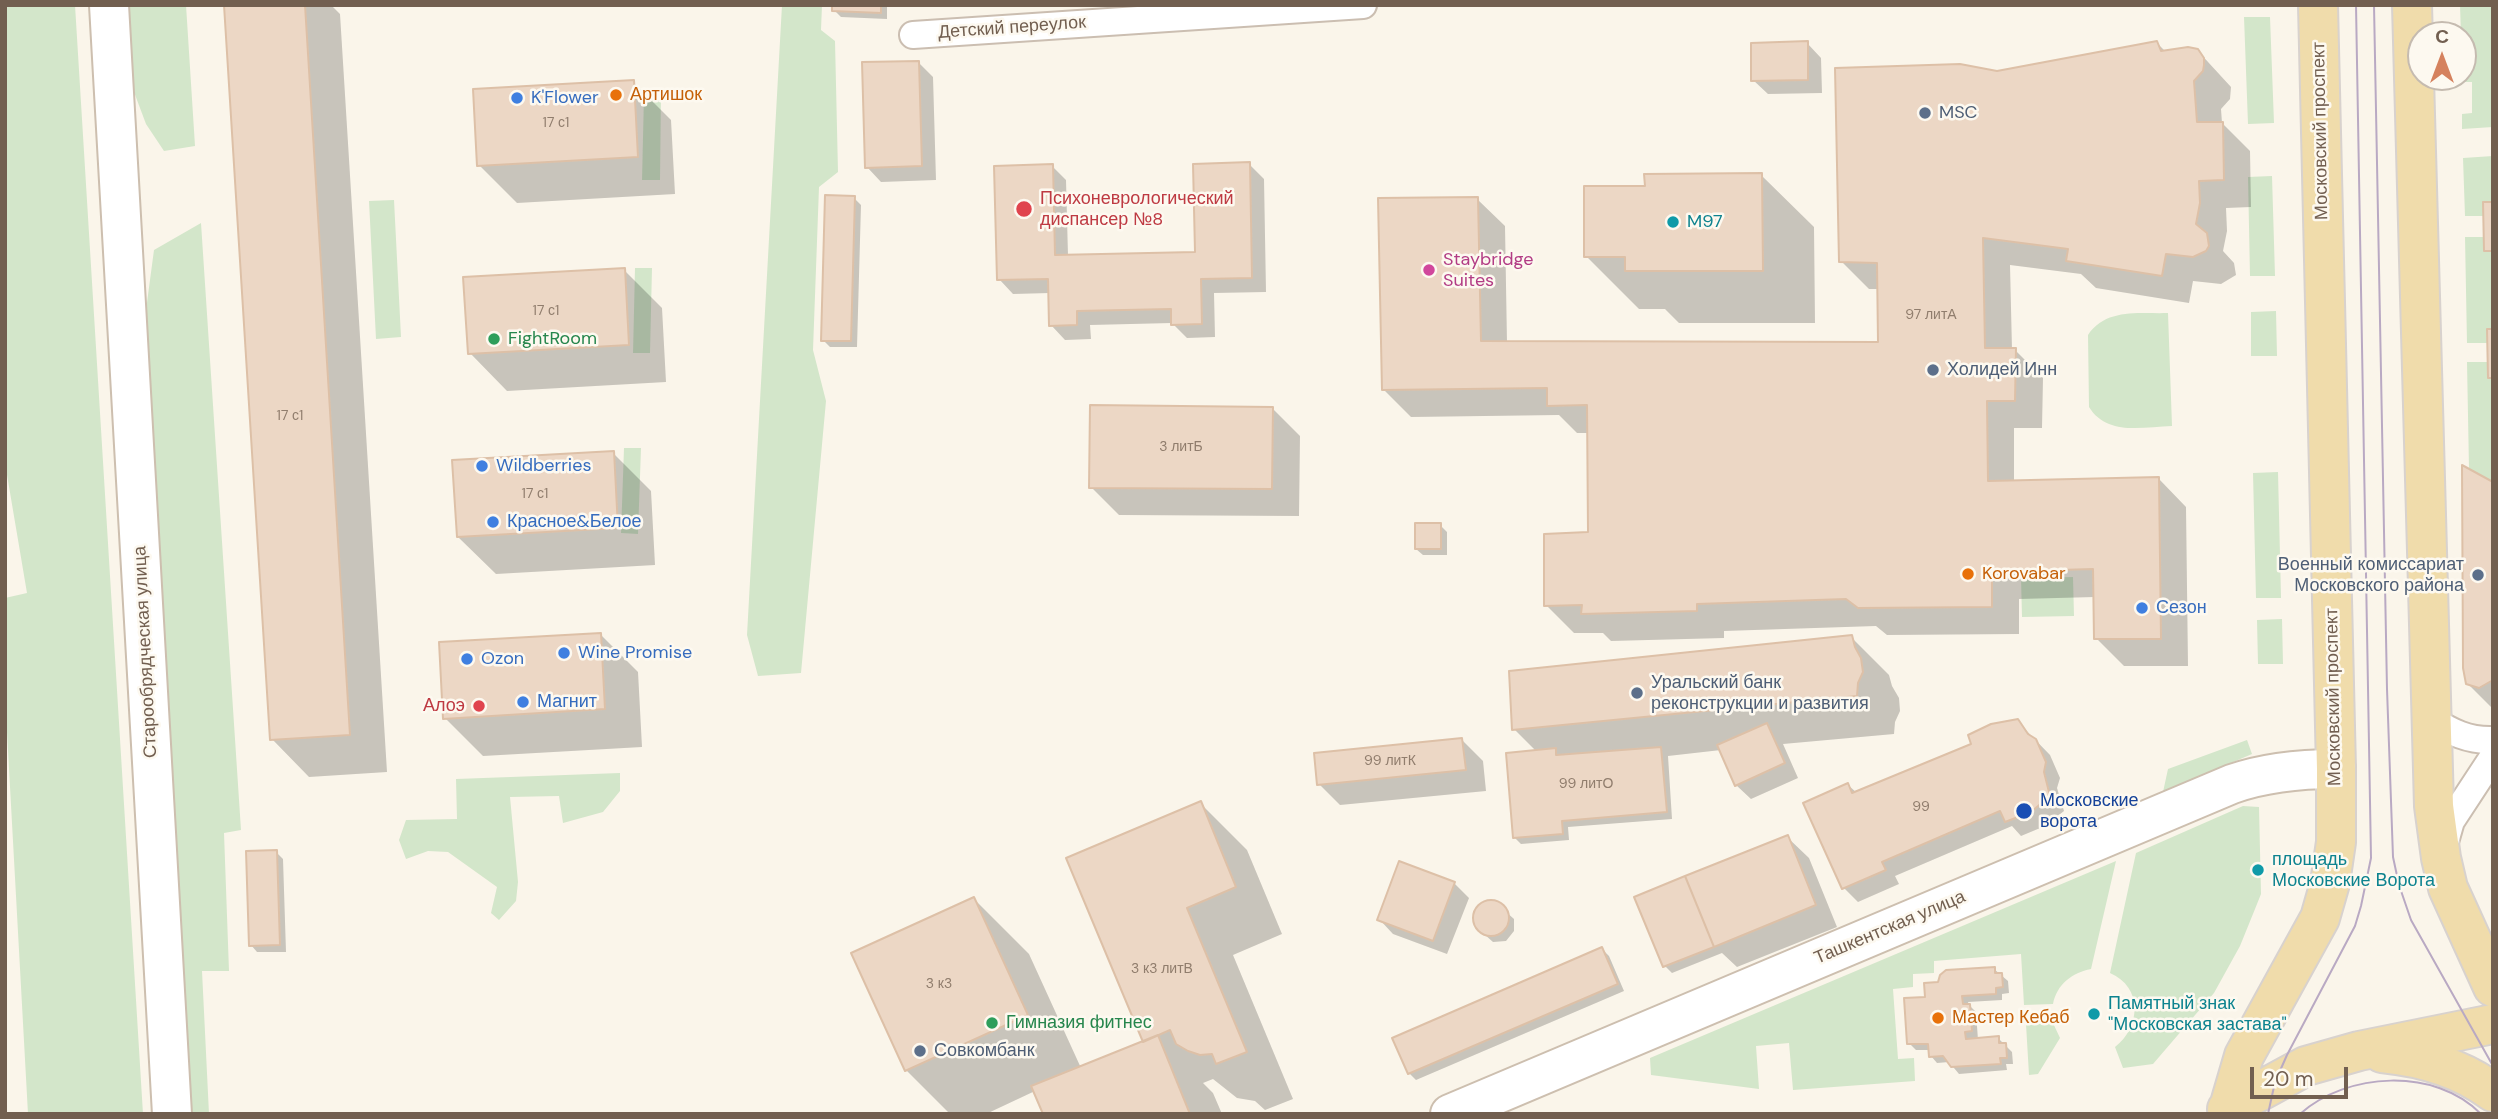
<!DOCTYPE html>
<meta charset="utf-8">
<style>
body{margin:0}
#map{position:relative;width:2498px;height:1119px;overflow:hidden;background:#faf5ea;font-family:"DM Sans",sans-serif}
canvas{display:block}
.frame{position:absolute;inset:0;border:7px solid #725f50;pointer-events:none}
.north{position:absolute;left:2407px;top:21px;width:70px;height:70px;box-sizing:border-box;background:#fdf9f0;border:2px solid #c5bbb0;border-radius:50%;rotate:0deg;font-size:19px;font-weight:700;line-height:28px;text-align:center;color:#725f50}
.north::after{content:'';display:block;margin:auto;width:24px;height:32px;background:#d5825e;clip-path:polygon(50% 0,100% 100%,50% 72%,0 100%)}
.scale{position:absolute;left:2250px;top:1067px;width:98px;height:32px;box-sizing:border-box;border:4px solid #725f50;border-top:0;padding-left:9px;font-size:21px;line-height:24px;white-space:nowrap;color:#725f50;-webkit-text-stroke:5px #fdf9f0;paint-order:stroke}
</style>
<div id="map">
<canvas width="2498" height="1119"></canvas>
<div class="frame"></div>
<div class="north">С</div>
<div class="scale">20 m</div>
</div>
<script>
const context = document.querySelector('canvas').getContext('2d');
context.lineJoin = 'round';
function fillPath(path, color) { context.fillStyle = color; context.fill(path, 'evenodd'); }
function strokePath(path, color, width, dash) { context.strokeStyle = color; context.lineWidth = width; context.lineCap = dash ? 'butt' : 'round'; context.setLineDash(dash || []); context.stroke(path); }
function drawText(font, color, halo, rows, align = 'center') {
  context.font = font + ' "DM Sans",sans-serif'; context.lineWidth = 5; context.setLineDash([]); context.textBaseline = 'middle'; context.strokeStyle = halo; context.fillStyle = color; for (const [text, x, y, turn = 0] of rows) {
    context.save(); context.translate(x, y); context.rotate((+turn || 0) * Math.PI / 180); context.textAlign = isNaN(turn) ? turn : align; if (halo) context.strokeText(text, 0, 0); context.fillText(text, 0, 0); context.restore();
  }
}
fillPath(new Path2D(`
 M5 5H75L143 1114H28L5 696V598L27 593 5 463Z
 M129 5H186L195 146 164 151 146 124 134 92Z
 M782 5H822L821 30 835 41 838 172 819 187 813 350 826 401 801 673 758 676 747 635Z
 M2460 5H2493V127L2462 129V114L2472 113V82H2461L2463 35H2461Z
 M2244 17H2270L2274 123 2248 124Z
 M644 94H661L660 180H642Z
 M2493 156V202H2483V216H2465L2463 158Z
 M2272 176 2275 276H2250L2248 177Z
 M394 200 401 337 376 339 369 201Z
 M201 223 241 830 224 833 229 971H202L209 1114H191L146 310 154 250Z
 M2465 237H2484V251H2493V329H2487V343H2467Z
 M635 268H652L650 353H633Z
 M2276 311 2277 356H2251V312Z
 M2168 313 2172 426C2142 427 2107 436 2089 407L2088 335C2106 308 2139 314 2168 313Z
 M2467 362H2487L2488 378H2493V482L2469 469Z
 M624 448H641L638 534 621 533Z
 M2278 472 2281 598H2256L2253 473Z
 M2073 577 2074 616 2022 617 2021 578Z
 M2282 619 2283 664H2258L2257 620Z
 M2247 740 2252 754 2163 792 2168 769Z
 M620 773V791L603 812 563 823 559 796 510 797 518 882 516 901 499 920 491 913 497 887 448 852 428 851 406 859 399 840 406 820 457 819 456 779Z
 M2243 806 2259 807 2261 894 2255 909 2240 946 2214 993 2153 1064 2123 1068 2115 1047C2141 1027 2143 987 2110 973L2136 853Z
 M2116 861 2091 969C2072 973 2057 984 2053 1004L2024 1005 2021 954 1934 961V973L1913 974V987L1893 989 1898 1059 1914 1058 1915 1081 1793 1090 1789 1043 1756 1046 1759 1089 1651 1075 1650 1058Z
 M2053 1023 2060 1038 2038 1074 2029 1075 2026 1024Z`), '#d3e6ca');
fillPath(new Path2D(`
 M226 5H331L340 14 387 772 309 777 272 739Z
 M834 5H887V19L841 17 834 10Z
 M1807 43 1821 58 1822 93 1768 94 1753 80Z
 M2157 43 2166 52 2197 50 2231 87 2230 99 2221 109 2222 123 2250 151 2251 207 2226 208 2227 231 2223 251 2234 263 2236 275 2221 284 2193 281 2189 303 2096 288 2081 274 2010 265 2012 350H2015L2043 378 2042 428H2014V482L2159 479 2186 507 2188 666H2124L2096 638 2095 597 2019 599V634L1887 635 1876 626 1724 631V638L1611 641 1603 633H1574L1546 605 1590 534 1589 433H1577L1559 415 1411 417 1383 389 1477 199 1505 226 1507 343 1880 344 1879 289H1869L1841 261 1997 73Z
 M918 62 933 77 936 180 881 182 867 167Z
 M633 82 671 120 675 194 517 203 479 165Z
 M1249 164 1264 179 1266 292 1214 293 1215 337 1187 338 1172 323 1090 325 1091 339 1065 340 1051 325 1050 293 1013 294 999 279 1052 166 1066 180 1068 256 1197 253Z
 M1761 175 1814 227 1815 323H1679L1665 309H1639L1586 256 1646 188Z
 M854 198 861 205 857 347H830L823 340Z
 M624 270 662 308 666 382 507 391 470 353Z
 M1272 408 1300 436 1299 516 1119 515 1091 487Z
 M613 453 651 491 655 565 496 574 458 537Z
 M2493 483V709L2468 684Z
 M1440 525 1447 532V555H1423L1416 549Z
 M600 634 638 672 642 747 483 756 445 718Z
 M1851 637 1889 675 1892 686 1899 698 1900 711 1895 722 1894 734 1783 744 1798 778 1751 799 1736 785 1721 750 1668 756 1672 819 1568 827 1569 840 1521 844 1514 837 1537 752 1514 729Z
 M2017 721 2050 755 2060 778 2057 788 2064 811 2045 826 2021 836 2012 826 1895 876 1899 884 1858 902 1844 888 1848 785 1857 793 1973 745Z
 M1462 740 1483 761 1486 791 1340 805 1319 784Z
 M1200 803 1247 850 1282 934 1233 955 1293 1099 1265 1110 1255 1101 1237 1098 1213 1079 1203 1083 1213 1093 1222 1114H1044L1035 1091 986 1114H950L906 1070 974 899 1029 954 1081 1068 1145 1043Z
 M1787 837 1809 858 1837 927 1737 967 1722 953 1672 973 1665 966Z
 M276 852 283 859 286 952H257L251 945Z
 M1454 883 1469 898 1447 954 1393 934 1379 919Z
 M1483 903H1496L1514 919V931L1506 941 1493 942 1475 926V913Z
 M1602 949 1609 956 1624 991 1416 1080 1409 1073Z
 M1994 969 2008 981 2009 993 2002 994V1000L1968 1002 1969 1005 1976 1012 1978 1040 1998 1038 2012 1052 2013 1064H2006L2007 1070 1959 1074 1949 1062 1937 1063 1931 1056 1930 1050H1916L1909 1043 1927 998 1940 984Z`), '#0003');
const building = new Path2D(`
 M224 5H305L350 735 270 740Z
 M832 5H881V13L832 11Z
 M1808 41V80L1751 81V43Z
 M2157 41 2161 51 2188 47 2198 49 2204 58V65L2203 71 2194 81 2197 122H2223L2224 180 2199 181 2200 203 2196 224 2207 233 2209 246 2206 251 2193 257 2166 254 2162 276 2066 261 2068 249 1983 238 1985 348H2016L2015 401H1987L1988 481 2159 477 2161 639H2094L2093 569 1992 572V607L1858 608 1846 599 1697 604V611L1581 614 1582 605 1544 606V534L1588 532 1587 405 1547 406V388L1382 390 1378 198 1478 197 1481 341 1878 342 1877 263 1839 262 1835 68 1960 64 1997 71Z
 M919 61 922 166 865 168 862 62Z
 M634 80 638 157 477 166 473 89Z
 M1250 162 1252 278 1201 279 1202 324 1171 325V309L1077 311V325L1049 326 1048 279 997 280 994 166 1053 164 1055 255 1195 252 1193 164Z
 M1762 173 1763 271H1625V257H1584V186H1645L1644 174Z
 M825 195 855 196 851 341H821Z
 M2483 202H2493V251H2484Z
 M625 268 629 345 468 354 463 277Z
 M2487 329H2493V378H2488Z
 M1090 405 1273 407 1272 489 1089 488Z
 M614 451 618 528 457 537 452 460Z
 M2462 465 2493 482V680L2479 688 2466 684 2463 668Z
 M1415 523H1441V549H1415Z
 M601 633 605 709 443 719 439 642Z
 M1852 635 1855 647 1861 658 1863 672 1858 683 1857 696 1512 730 1509 671Z
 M2018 719 2028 734 2036 739 2046 762 2044 772 2050 796 2031 812 2005 822 2000 811 1882 862 1886 870 1842 889 1803 803 1848 783 1852 793 1971 744 1968 735 1991 724Z
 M1767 723 1785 763 1735 786 1717 745Z
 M1462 738 1466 770 1317 785 1314 753Z
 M1661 747 1667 812 1562 821 1563 834 1513 838 1506 753 1556 748V755Z
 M1201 801 1236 887 1187 908 1247 1052 1216 1064 1212 1054 1200 1055 1188 1051 1176 1044 1170 1030 1143 1042 1066 858Z
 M1788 835 1816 905 1714 947 1685 876Z
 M277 850 280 945 249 946 246 851Z
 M1399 861 1455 882 1433 941 1377 920Z
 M1685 876 1714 947 1663 967 1634 897Z
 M974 897 1028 1015 905 1071 851 953Z
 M1473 918a18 18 0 1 1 36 0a18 18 0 1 1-36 0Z
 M1602 947 1618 984 1408 1074 1392 1038Z
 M1995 967V973H2002L2003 987 1996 988V994L1962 996 1963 1004H1970L1972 1031 1965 1032 1966 1039 1999 1036V1043H2006L2007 1058H2000L2001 1064 1951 1067 1943 1056 1929 1057 1928 1044H1907L1904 998 1925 997 1924 983 1938 982 1940 975 1946 970Z
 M1158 1035 1190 1114H1043L1031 1086Z`);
fillPath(building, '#ecd7c5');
strokePath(building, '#ddc0a7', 2);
const street = new Path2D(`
 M913 35 1363 5
 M2431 719C2450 732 2469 741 2493 740
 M2443 849 2451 821 2493 757`);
const secondary = new Path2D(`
 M109 5 172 1114
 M1450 1114 2232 784C2266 772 2300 769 2336 769`);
const primary = new Path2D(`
 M2412 5 2434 806 2441 858 2448 888 2493 987
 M2382 1053C2422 1057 2461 1068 2493 1092
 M2227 1109 2306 1066 2359 1051 2493 1024
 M2227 1114 2244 1056 2320 918 2330 883 2336 842V769L2318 5`);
strokePath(street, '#cbbeb1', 30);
strokePath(secondary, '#cdbfaf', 42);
strokePath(primary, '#d8d2ce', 42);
strokePath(street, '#fff', 26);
strokePath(secondary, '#fff', 38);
strokePath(primary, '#f0dcab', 38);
strokePath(new Path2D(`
 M2374 5 2387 689 2393 857 2399 885 2411 920 2493 1066
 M2268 1114 2275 1082 2287 1055 2355 926 2361 906 2371 858 2356 5
 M2300 1114C2347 1072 2435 1067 2481 1114`), '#b9a9c3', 2);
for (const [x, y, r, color] of [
 [616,95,7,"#e8710a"],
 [517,98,7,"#3f7fe0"],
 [1925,113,7,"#5c6f8a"],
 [1024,209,9,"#e0444e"],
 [1673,222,7,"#0f9aa8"],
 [1429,270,7,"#d1479c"],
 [494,339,7,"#2e9e5b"],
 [1933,370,7,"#5c6f8a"],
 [482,466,7,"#3f7fe0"],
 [493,522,7,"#3f7fe0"],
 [1968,574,7,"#e8710a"],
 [2478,575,7,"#5c6f8a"],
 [2142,608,7,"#3f7fe0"],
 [564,653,7,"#3f7fe0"],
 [467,659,7,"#3f7fe0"],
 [1637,693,7,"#5c6f8a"],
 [523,702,7,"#3f7fe0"],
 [479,706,7,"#e0444e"],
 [2024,811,9,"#1a4fb4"],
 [2258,870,7,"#0f9aa8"],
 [2094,1014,7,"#0f9aa8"],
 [1938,1018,7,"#e8710a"],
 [992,1023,7,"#2e9e5b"],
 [920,1051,7,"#5c6f8a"]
]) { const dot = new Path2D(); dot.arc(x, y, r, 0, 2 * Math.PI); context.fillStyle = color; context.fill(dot); strokePath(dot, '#fdf9f0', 2.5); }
drawText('14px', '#907d6d', null, [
 ["17 с1",556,123],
 ["17 с1",546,311],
 ["97 литА",1931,315],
 ["17 с1",290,416],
 ["3 литБ",1181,447],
 ["17 с1",535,494],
 ["99 литК",1390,761],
 ["99 литО",1586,784],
 ["99",1921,807],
 ["3 к3 литВ",1162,969],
 ["3 к3",939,984]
]);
drawText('18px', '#725f50', '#fdf9f0', [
 ["Детский переулок",1012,28,-4],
 ["Московский проспект",2321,131,-91],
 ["Старообрядческая улица",146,652,-93],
 ["Московский проспект",2334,697,-91],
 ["Ташкентская улица",1890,928,-23]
]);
drawText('18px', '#c56008', '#fdf9f0', [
 ["Артишок",630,95],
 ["Korovabar",1982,574],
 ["Мастер Кебаб",1952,1018]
], 'left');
drawText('18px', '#366cbe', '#fdf9f0', [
 ["K'Flower",531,98],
 ["Wildberries",496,466],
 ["Красное&Белое",507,522],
 ["Сезон",2156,608],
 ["Wine Promise",578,653],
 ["Ozon",481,659],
 ["Магнит",537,702]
], 'left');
drawText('18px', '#4e5e75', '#fdf9f0', [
 ["MSC",1939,113],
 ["Холидей Инн",1947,370],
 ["Военный комиссариат",2464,565,"right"],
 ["Московского района",2464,586,"right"],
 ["Уральский банк",1651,683],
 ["реконструкции и развития",1651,704],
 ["Совкомбанк",934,1051]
], 'left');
drawText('18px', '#be3a42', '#fdf9f0', [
 ["Психоневрологический",1040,199],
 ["диспансер №8",1040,220],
 ["Алоэ",465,706,"right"]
], 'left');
drawText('18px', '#0d838f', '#fdf9f0', [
 ["M97",1687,222],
 ["площадь",2272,860],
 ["Московские Ворота",2272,881],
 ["Памятный знак",2108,1004],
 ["\"Московская застава\"",2108,1025]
], 'left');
drawText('18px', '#b23c85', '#fdf9f0', [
 ["Staybridge",1443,260],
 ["Suites",1443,281]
], 'left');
drawText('18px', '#27864d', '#fdf9f0', [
 ["FightRoom",508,339],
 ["Гимназия фитнес",1006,1023]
], 'left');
drawText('18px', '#164399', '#fdf9f0', [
 ["Московские",2040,801],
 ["ворота",2040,822]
], 'left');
</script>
